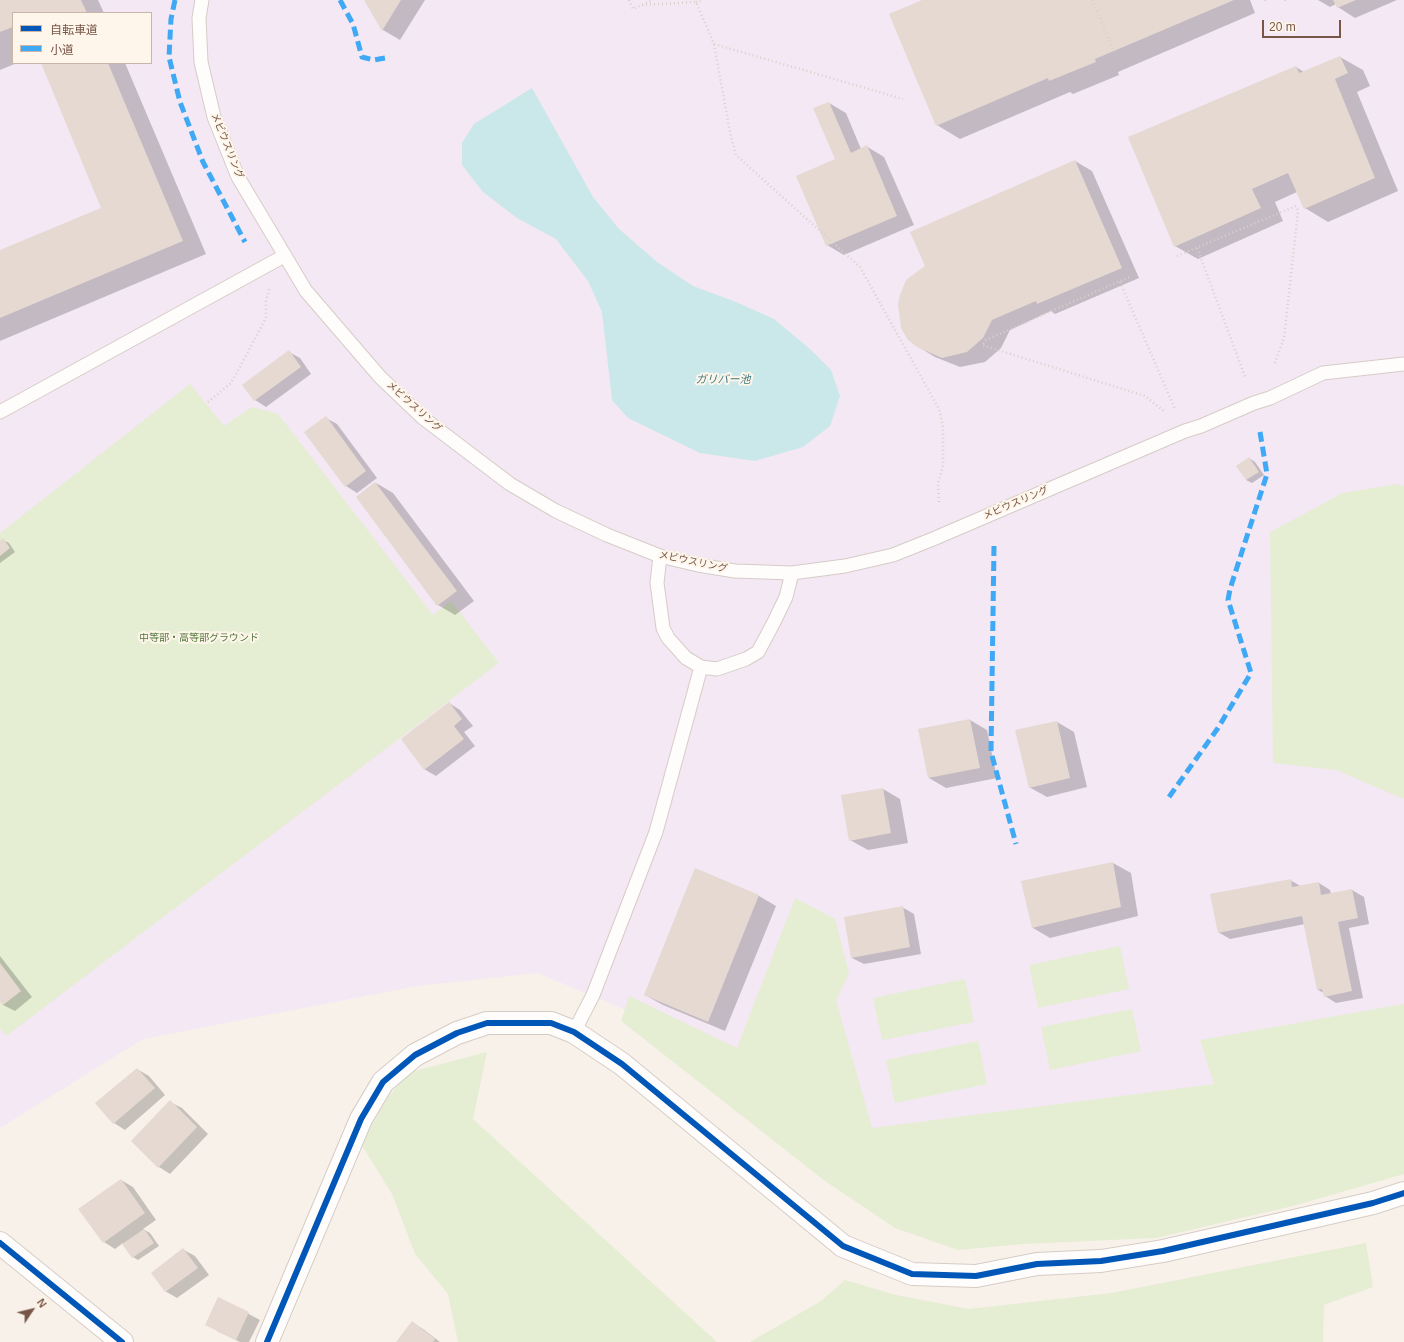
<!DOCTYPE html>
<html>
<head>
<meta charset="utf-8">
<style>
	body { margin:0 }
	#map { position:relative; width:1404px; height:1342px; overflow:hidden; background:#f8f1ea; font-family:Arial,"Noto Sans JP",sans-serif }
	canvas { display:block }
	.legend { position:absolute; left:12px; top:12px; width:140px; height:52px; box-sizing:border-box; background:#fff6eb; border:1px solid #c9b6a9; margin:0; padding:5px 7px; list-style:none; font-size:12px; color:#785647 }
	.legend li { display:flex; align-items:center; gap:8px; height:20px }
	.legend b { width:20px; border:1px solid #c9b6a9 }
	.north { position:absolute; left:12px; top:1290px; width:40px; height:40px; -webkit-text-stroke:3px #fff6eb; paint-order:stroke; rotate:55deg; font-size:11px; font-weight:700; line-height:16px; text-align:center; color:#785647 }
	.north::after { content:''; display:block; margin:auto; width:14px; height:18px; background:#785647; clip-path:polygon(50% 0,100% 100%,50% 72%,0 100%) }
	.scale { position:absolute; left:1262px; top:20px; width:79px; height:18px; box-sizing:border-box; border:2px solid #785647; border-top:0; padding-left:5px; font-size:12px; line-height:14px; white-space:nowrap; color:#785647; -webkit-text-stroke:3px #fff6eb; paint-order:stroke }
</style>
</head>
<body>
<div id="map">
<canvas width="1404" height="1342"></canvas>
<ul class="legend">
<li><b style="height:5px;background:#0057b8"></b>自転車道</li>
<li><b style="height:5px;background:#3fa9f5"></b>小道</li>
</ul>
<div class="north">N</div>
<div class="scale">20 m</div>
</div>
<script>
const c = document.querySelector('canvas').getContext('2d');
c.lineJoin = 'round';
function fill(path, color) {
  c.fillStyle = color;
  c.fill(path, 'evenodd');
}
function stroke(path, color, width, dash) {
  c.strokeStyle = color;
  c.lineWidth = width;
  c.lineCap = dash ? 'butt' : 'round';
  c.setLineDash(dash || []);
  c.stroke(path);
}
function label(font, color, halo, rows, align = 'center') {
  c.font = font + ' Arial,"Noto Sans JP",sans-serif';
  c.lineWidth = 4;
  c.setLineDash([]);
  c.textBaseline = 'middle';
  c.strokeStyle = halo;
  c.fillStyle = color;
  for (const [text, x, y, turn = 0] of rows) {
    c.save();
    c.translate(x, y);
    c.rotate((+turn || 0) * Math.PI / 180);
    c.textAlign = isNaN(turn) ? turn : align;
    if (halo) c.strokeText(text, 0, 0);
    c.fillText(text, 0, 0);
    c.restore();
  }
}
const education = new Path2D(`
	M0,0H1404V1167L969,1225L635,1014L538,973L417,986L143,1039L0,1128ZM13,13H151V63H13Z`);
const green = new Path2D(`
	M190,384L224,426L252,407L278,414L433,615L451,601L499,663L6,1036L0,1029V533Z
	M1397,484L1404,486V799L1336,770L1273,763L1270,532L1343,493Z
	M795,898L835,919L849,973L836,1000L872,1128L1214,1084L1200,1040L1404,1004V1174L1293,1206L1156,1238L1023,1244L958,1250L895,1228L825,1181L621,1021L629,996L737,1048Z
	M1120,946L1129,989L1038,1008L1029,965Z
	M965,979L974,1022L882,1040L873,998Z
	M1132,1009L1141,1051L1050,1070L1041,1027Z
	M978,1041L987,1084L895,1103L886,1060Z
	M487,1052L473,1119L717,1342H458L448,1294L415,1254L392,1194L361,1144L387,1099L407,1073Z
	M1366,1243L1373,1287L1324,1305L1323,1342H750L821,1301L845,1280L896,1295L969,1309L1111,1293Z`);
const water = new Path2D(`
	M532,88L593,197L619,229L657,262L693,286L736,302L774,319L811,350L831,370L840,396L830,426L803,447L755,461L700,453L628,418L612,400L602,312L588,281L556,239L517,218L483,192L462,165V143L474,124Z`);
const shadow = new Path2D(`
	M0,0H98L104,13H13V63H17L0,70Z
	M365,0H425L400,40L383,30Z
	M924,0H1250L1255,13L1118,72L1119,75L1073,94L1070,92L960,139L937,125Z
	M1318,0H1397L1355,18L1338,7L1336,4L1330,7Z
	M1340,57L1363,70L1370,86L1357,92L1398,191L1328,222L1305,208L1297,192L1275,202L1283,221L1198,259L1175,246L1296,67L1304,72Z
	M42,63H125L206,254L0,341V251L102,208Z
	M829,103L846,113L861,149L866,146L884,157L914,225L844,255L827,245L836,160Z
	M1075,161L1092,171L1139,278L1055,314L1051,311L1010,330L1001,348L985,362L960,367L935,357L917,346Z
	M289,352L300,358L311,374L266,407L255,400Z
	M326,418L337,424L377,478L357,493L346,486Z
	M1249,458L1255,462L1264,475L1252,483L1246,480Z
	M376,483L393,493L474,601L455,615L438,605Z
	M3,540L9,543L15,552L0,563V542Z
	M449,703L460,710L473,726L464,732L475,746L436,776L424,769Z
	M970,720L987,730L997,778L946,788L929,778Z
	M1057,722L1074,732L1087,787L1047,797L1029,787Z
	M883,789L900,799L908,843L868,850L850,840Z
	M1113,863L1131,873L1138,916L1050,938L1033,928L1022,882Z
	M696,870L759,896L776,906L725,1031L663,1005L645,995Z
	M1290,880L1302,887L1319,883L1330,890L1331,894L1352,890L1364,897L1369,924L1349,928L1363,998L1336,1003L1325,996L1324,993L1318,990L1305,924L1230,939L1218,932Z
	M902,907L914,914L921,954L864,964L852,958Z
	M0,956L32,997L15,1011L3,1005L0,1000Z
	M137,1069L149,1076L165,1095L125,1130L114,1123Z
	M170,1102L182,1108L208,1134L170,1174L159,1167L132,1141Z
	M121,1180L133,1187L156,1220L143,1229L150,1233L159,1246L138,1260L133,1257L123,1243L115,1249L104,1242Z
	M184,1250L195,1256L209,1275L177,1298L165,1291Z
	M219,1298L260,1320L249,1342H240L217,1331Z
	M412,1322L423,1329L440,1342H397Z`);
const building = new Path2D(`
	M0,0H81L87,13H13V27L0,32Z
	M364,0H401L382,31Z
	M922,0H1234L1095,59L1096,62L1049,81L1048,78L936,126L889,14Z
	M1333,0H1356L1337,8Z
	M1340,56L1348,73L1335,79L1375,178L1304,209L1288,173L1252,189L1261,208L1174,247L1128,137L1296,66L1299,73Z
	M41,63H108L183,241L0,318V250L101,208Z
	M829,102L851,153L867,145L897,216L826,246L796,176L835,159L813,108Z
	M1075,160L1122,268L1037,304L1036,301L992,320L983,338L967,352L942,358L917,347L908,340L901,328L898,304L900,295L906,280L925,266L910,232Z
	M289,350L301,367L254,401L242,385Z
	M326,416L366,471L345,487L304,432Z
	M1249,457L1259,472L1246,480L1236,466Z
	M375,482L457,591L437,606L356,497Z
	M3,538L10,548L0,556V541Z
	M449,702L462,719L454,726L464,739L424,770L401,739Z
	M970,719L980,768L928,778L918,729Z
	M1057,721L1070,778L1029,788L1015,730Z
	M883,788L891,833L849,841L841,795Z
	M1113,862L1121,907L1032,928L1021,881Z
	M695,868L759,895L708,1022L644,995Z
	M1291,879L1292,887L1319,882L1321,895L1352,889L1358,918L1338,922L1352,991L1324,997L1322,989L1317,990L1302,916L1218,933L1210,894Z
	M903,906L910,947L851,958L844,917Z
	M0,963L21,991L3,1005L0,1002Z
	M137,1068L155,1088L113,1124L95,1103Z
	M170,1100L197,1127L158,1168L131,1141Z
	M121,1179L145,1213L103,1243L78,1209Z
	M144,1229L154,1243L132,1258L122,1244Z
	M183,1248L198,1268L165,1292L151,1273Z
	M218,1297L249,1312L236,1340L205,1325Z
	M412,1321L435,1339L433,1342H396Z`);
const path = new Path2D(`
	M629,0L633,9L653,0
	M1092,0L1114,51
	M1265,0L1266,2
	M1285,0L1286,3
	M696,2L702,0
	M642,5L696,2L714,44L903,99
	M714,44L730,132L736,155L860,267L939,409L943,427V467L938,483L939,502
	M1197,248L1246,379
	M1177,256L1296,206L1298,211L1284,338L1274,366
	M1129,277L986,340L982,345L1145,396L1165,412
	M1120,282L1175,409
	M208,402L231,383L240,367L266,318V301L270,287`);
const service = new Path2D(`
	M202,0L199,18L201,62L214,117L238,177L306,291L380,377L423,418L510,484L556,511L607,535L660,556L698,565L735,571L792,573L845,566L893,555L933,539L1185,431L1201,426L1254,403L1270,398L1323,373L1404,364
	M0,412L284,256
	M660,556L657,583L663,628L668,638L686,658L701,667L717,669L746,659L758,652L774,622L786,597L792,573
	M574,1032L593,995L656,832L701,667`);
const minor = new Path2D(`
	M267,1342L361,1119L383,1082L415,1055L457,1033L487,1023H551L574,1032L622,1064L843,1246L912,1274L976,1276L1037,1264L1101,1261L1163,1251L1373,1203L1404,1193`);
const tertiary = new Path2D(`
	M0,1243L122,1342`);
const quiet = new Path2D(`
	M175,0L171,19L169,57L180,102L203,162L245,242
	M340,0L353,24L362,57L374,60L385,58
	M994,546L991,752L1016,844
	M1169,797L1218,728L1251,673L1228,600L1230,589L1267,474L1260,432`);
const cycleway = new Path2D(`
	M0,1243L122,1342
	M267,1342L361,1119L383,1082L415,1055L457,1033L487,1023H551L574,1032L622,1064L843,1246L912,1274L976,1276L1037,1264L1101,1261L1163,1251L1373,1203L1404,1193`);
const streetNames = [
	["メビウスリング",227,146,68],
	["メビウスリング",414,407,42],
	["メビウスリング",1016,503,-23],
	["メビウスリング",693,562,12]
];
const parkNames = [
	["中等部・高等部グラウンド",199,638]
];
const waterNames = [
	["ガリバー池",723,380]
];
fill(education, '#f3e8f3');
fill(green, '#e5eed3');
fill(water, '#cae8e9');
fill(shadow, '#0003');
fill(building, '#e5d9d1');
stroke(service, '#d6ccc6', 15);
stroke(minor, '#d6ccc6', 24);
stroke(tertiary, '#d6ccc6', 24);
stroke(path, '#dad0cc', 2.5, [1, 3]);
stroke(service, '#fefdfc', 13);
stroke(minor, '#fefdfc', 22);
stroke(tertiary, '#fefdfc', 22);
stroke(quiet, '#3fa9f5', 5, [10, 5]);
stroke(cycleway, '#0057b8', 6);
label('10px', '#785647', '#fff6eb', streetNames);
label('10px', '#52793c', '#fff6eb', parkNames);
label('italic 11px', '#3a777e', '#fff6eb', waterNames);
</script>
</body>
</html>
